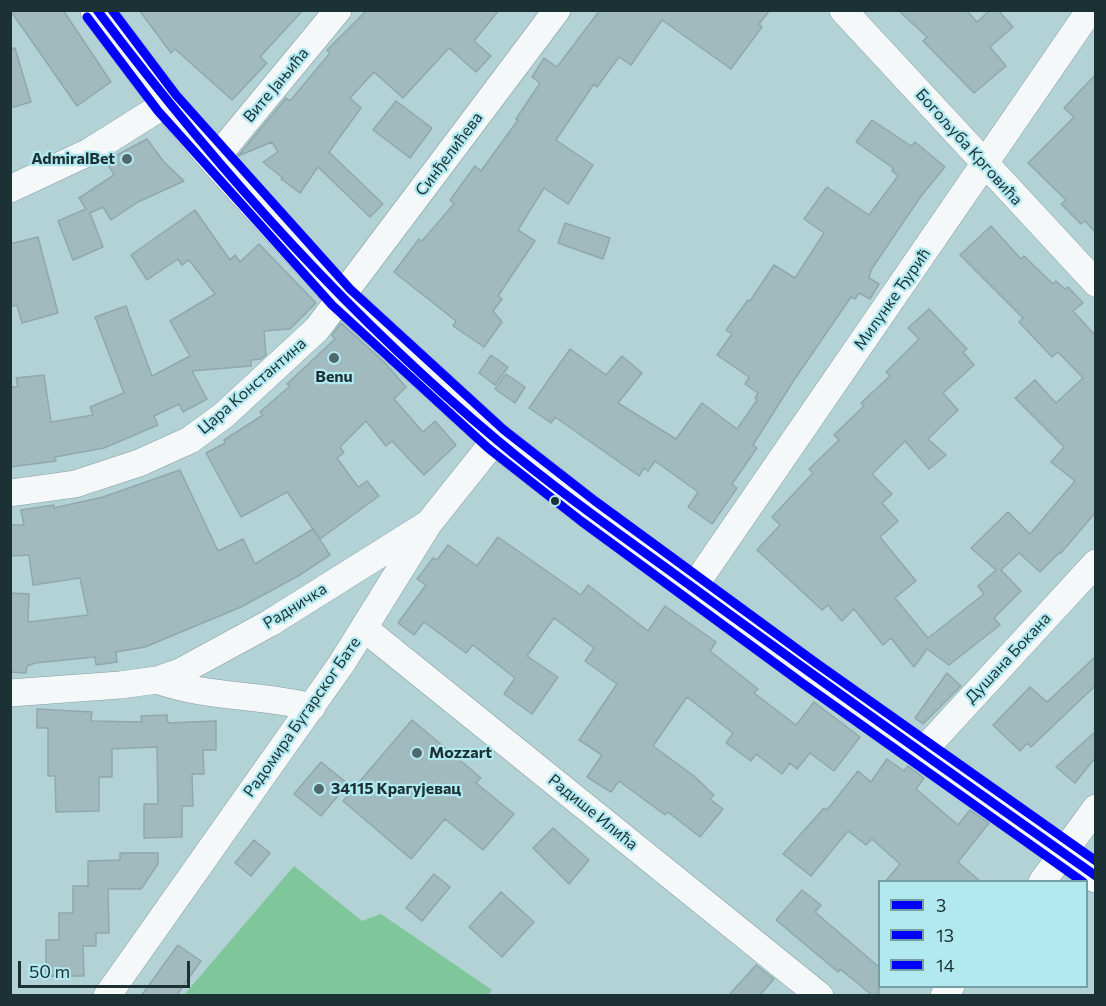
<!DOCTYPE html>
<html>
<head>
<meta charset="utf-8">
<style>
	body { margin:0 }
	#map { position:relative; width:1106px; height:1006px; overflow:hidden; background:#b3d2d6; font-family:Commissioner,sans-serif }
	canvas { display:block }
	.frame { position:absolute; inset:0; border:12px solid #1b3134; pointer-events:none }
	.legend { position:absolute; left:878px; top:880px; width:210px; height:108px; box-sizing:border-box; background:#b2e9f1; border:2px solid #769fa5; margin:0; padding:8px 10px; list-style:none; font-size:18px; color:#1b3134 }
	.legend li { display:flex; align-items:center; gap:12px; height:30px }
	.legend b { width:30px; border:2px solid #769fa5 }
	.scale { position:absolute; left:18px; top:961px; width:172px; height:27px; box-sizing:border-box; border:3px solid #1b3134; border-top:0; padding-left:8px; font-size:18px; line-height:21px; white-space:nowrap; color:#1b3134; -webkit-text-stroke:4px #b2e9f1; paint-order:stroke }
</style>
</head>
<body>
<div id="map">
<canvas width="1106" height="1006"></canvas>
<div class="frame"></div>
<ul class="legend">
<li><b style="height:8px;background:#00f"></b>3</li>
<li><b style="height:8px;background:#00f"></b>13</li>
<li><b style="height:8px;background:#00f"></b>14</li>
</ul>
<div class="scale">50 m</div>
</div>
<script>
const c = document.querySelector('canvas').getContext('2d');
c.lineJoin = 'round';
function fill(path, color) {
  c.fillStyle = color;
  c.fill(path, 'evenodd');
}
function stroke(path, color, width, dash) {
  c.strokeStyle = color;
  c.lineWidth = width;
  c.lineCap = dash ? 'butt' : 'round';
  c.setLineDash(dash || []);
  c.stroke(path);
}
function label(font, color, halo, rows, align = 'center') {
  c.font = font + ' Commissioner,sans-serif';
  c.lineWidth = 4.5;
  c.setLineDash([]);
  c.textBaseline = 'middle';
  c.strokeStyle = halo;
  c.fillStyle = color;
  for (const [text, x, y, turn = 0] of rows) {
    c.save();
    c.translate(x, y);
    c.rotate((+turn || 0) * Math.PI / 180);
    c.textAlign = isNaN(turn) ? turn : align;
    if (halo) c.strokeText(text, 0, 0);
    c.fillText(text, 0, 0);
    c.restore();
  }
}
const green = new Path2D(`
	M294,866L362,921L381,914L492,990L487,996L184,995Z`);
const building = new Path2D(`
	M10,10H63L111,82L77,106Z
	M139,10H303L260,57L267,63L232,100L175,49L171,53Z
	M367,10H499L474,41L491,56L476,72L449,48L403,98L374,72L350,98L361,108L329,152L383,204L370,217L318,167L300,193L281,179L283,178L263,162L278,152L272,142L238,156L286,98L290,101L330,53L327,50Z
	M600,10H770L759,24L762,27L731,69L662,20L631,65L619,57L597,87L594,84L556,140L593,165L568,204L544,188L518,230L535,241L498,296L502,299L493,311L502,322L484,347L453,326L456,321L394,272L419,239L422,241L454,204L450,200L475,166L481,171L518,120L516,119L540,83L532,77L544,58L557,67Z
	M898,10H966L977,22L990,10H998L1013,27L990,47L1006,66L974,93L923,41L927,37Z
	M15,48L31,102L10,108V49Z
	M1095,75V232L1085,221L1081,224L1061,204L1066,200L1028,163L1074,117L1064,108Z
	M396,101L432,128L410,158L373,130Z
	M872,120L911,146L915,142L945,167L921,196L871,270L869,278L879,284L870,299L859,293L855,299L851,297L794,380L753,445L757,448L732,484L737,488L712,524L688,507L698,492L655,461L648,471L644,468L639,476L555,417L551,423L529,408L570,349L606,375L622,356L642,373L618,403L676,439L702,403L737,429L757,400L755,398L758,393L745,384L749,377L717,355L732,334L726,330L748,300L750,301L774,265L795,278L824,233L804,219L827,187L869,215L898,176L892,171L893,168L856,142Z
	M147,139L164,162L184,181L138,202L111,220L103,207L90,213L103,247L73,260L58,221L86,209L79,198L114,175L106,161Z
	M195,210L230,260L235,255L240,262L259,244L316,303L290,329L264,331L266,355L261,359L251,360V366L192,371L207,399L183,412L179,404L154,416L158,425L104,448L55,457L56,461L10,467V387H18L16,378L44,375L51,422L93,415L90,407L124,393L95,317L126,306L152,376L190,356L170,321L215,294L189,260L182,265L178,259L147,280L131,255Z
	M565,223L610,238L603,259L558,243Z
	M991,226L1021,259L1024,256L1053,284L1056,281L1065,289L1068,287L1083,303L1073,311L1095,335V513L1061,553L1060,552L1040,572L1019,553L1001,570L1021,591L994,618L1000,625L949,665L927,649L914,667L891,638L883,645L854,609L842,621L828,605L822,610L757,550L780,525L772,517L813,473L809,469L839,440L834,435L864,406L861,403L890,376L886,372L919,339L908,328L929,309L967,349L963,352L974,365L943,393L958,410L928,439L946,455L929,469L905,441L872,474L892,494L882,503L898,521L880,537L916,581L895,598L928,638L984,594L978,586L996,570L971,548L1008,512L1030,534L1075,481L1051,462L1064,447L1015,398L1035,380L1056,403L1083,378L1058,352L1052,357L1019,322L1023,318L960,255Z
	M38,237L58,313L22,323L17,305L10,307V244Z
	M341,323L385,363L406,387L394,399L423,432L435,421L456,445L424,475L392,441L386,446L366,421L340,447L344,453L337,458L358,487L367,481L379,496L320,539L287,492L241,517L206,453L225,443L224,440L263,415L260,412L290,386L287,384L335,339L332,335Z
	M491,355L508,367L495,385L479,373Z
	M506,374L525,387L515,403L495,389Z
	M180,470L218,551L243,539L255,564L313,529L330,555L298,576L241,607L145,647L116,652L117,662L96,665L95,657L35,663L27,666L26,673L10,672V593L29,594L28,622L88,615L80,578L33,585L29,555L10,556V525H24L21,510L54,505V508L103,497Z
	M498,537L581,595L588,585L648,631L665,606L716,642L710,651L758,689L754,693L796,725L814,702L860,737L834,771L810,753L797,769L790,763L782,774L756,754L751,761L726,743L733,733L687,697L653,746L694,776L714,795L710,799L723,809L700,837L668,812L665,815L619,781L611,792L587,777L602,755L579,740L617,684L585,661L594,648L554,618L527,656L558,677L532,714L504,694L515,678L473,645L466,653L424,622L414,635L398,623L426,585L417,579L433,558L437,560L448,545L477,566Z
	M1095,657V686L1031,747L1027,743L1020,751L993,725L1030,687L1047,702Z
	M947,673L961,686L923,724L915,718Z
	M37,709L92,712L91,721L142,722L141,716L167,715L168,723L216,721V750H203L204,774H192L193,806H182V837L144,838V804H158L157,747L112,749V777H99V811L56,812L55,776H48V728H37Z
	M412,720L481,778L476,783L514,814L483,850L445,819L411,859L343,801Z
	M1095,732V758L1075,783L1056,767Z
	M887,759L904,771L908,766L924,778L916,789L958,825L970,810L989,823L958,862L981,882H885L900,864L872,839L866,845L848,831L811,876L783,854L824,808L827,810L858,771L871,782Z
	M321,762L348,784L321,816L294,794Z
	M553,828L589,860L569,884L533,848Z
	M254,840L270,853L251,876L235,863Z
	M120,853H158V864L141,889H108L109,933H96V946H83L84,976H46V940H59V913H73V886H88V861L120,860Z
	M434,874L450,887L422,921L406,908Z
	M802,890L821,905L815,912L879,967V996H873L840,969L838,972L776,920Z
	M501,892L534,922L502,957L469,927Z
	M178,945L201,961L176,996H141Z
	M756,965L774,979L759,996H728Z`);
const minor = new Path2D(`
	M843,10L1096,283
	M215,159L338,10
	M10,189L89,152L167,103
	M10,493L75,484L139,463L190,440L224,415L317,329L557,10
	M693,588L1090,10
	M365,629L820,996
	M157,680C207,698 260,694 312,707
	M10,693L120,685L157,680L180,672L270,623L426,525
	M921,753L1096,563
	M1042,882L1096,808
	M107,996L342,663L429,523L496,439
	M944,996L951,986`);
const tertiary = new Path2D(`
	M97,10L167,103L215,159L341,297L496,439L588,511L809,673L1096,876`);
const bus1 = new Path2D(`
	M97,10C215,167 346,314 497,440C561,494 631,542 699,592C830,688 963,782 1096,876`);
const bus2 = new Path2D(`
	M87,17L158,111L332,305L488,448L581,521L802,683L1083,882`);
const bus3 = new Path2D(`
	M112,10L176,95L350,289L504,430L595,501L816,663L1096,861`);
const markers = [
	[127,159,6,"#50696d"],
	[334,358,6,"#50696d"],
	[555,501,5,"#1b3134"],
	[417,753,6,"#50696d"],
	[319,789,6,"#50696d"]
];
const streetNames = [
	["Вите Јањића",276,85,-50],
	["Богољуба Крговића",969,147,48],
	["Синђелићева",449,154,-53],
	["Милунке Ђурић",892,299,-55],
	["Цара Константина",252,386,-41],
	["Радничка",295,606,-32],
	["Душана Бокана",1008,658,-47],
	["Радомира Бугарског Бате",302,717,-55],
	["Радише Илића",593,812,39]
];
const poiNames = [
	["AdmiralBet",115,159,"right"],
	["Benu",334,377,"center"],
	["Mozzart",429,753],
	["34115 Крагујевац",331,789]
];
fill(green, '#7fc69a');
fill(building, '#a1babd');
stroke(building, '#90a8ab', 1.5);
stroke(minor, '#849c9f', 28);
stroke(tertiary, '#849c9f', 34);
stroke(minor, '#f4f8f9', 27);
stroke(tertiary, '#f4f8f9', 33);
stroke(bus1, '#00f', 9);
stroke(bus2, '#00f', 9);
stroke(bus3, '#00f', 9);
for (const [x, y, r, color] of markers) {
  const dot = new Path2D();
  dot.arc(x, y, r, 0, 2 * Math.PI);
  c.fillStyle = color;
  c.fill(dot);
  stroke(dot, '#b2e9f1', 2);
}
label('16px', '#1b3134', '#b2e9f1', streetNames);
label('bold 16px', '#1b3134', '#b2e9f1', poiNames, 'left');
</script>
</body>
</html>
